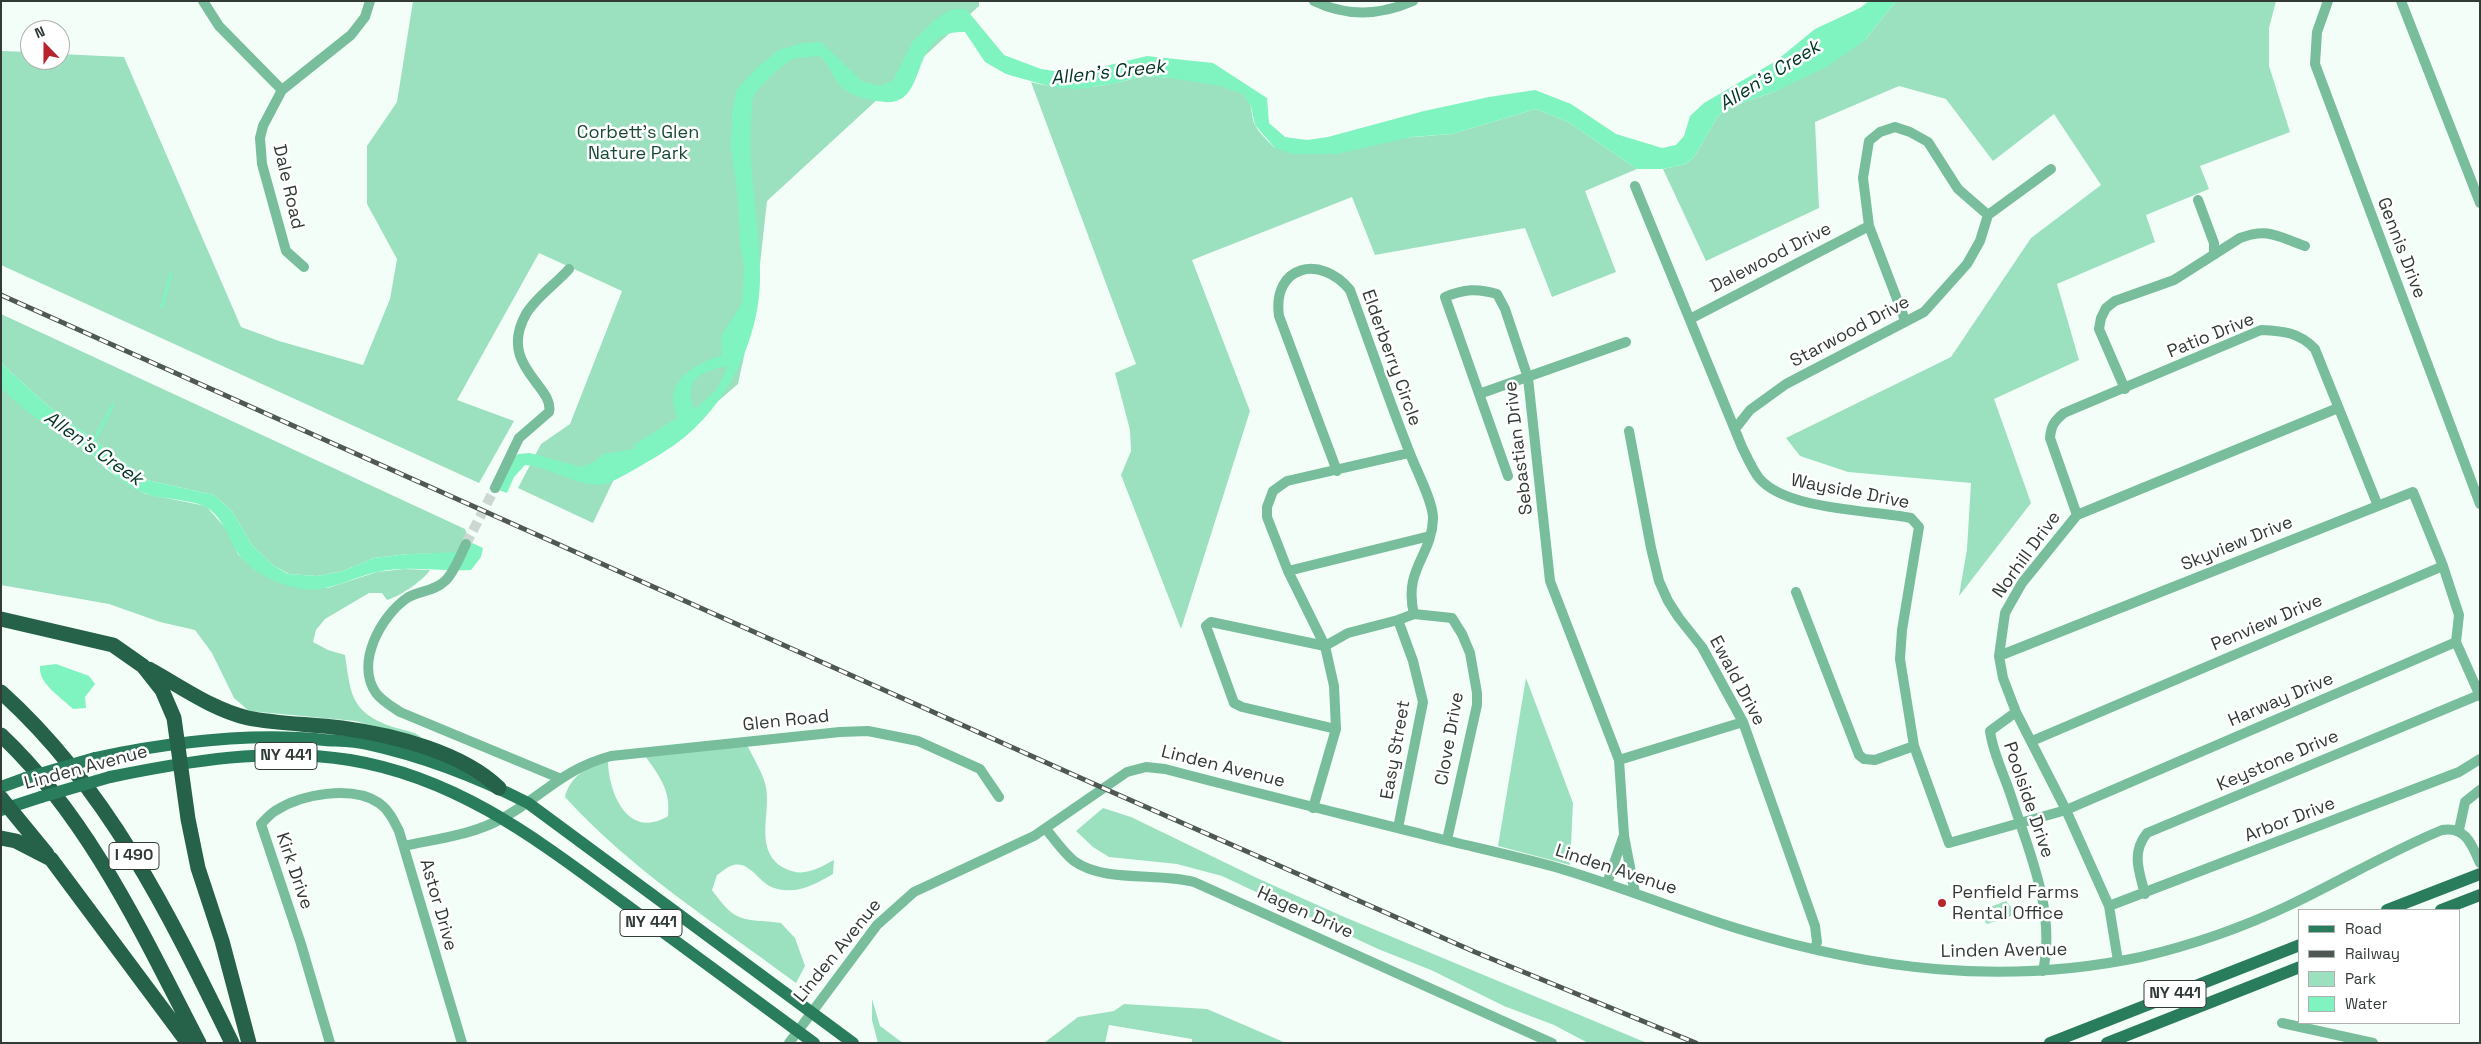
<!DOCTYPE html>
<html>
<head>
<meta charset="utf-8">
<style>
	body { margin:0 }
	#map { position:relative; width:2481px; height:1044px; overflow:hidden; background:#f4fef9; font-family:"Space Grotesk",sans-serif }
	canvas { display:block }
	.frame { position:absolute; inset:0; border:2px solid #323b36; pointer-events:none }
	.legend { position:absolute; left:2298px; top:909px; width:162px; height:115px; box-sizing:border-box; background:#fff; border:1px solid #adb1af; margin:0; padding:6px 9px; list-style:none; font-size:15px; color:#323b36 }
	.legend li { display:flex; align-items:center; gap:10px; height:25px }
	.legend b { width:25px; border:1px solid #adb1af }
	.north { position:absolute; left:20px; top:20px; width:50px; height:50px; box-sizing:border-box; background:#fff; border:1px solid #adb1af; border-radius:50%; rotate:338deg; font-size:14px; font-weight:700; line-height:20px; text-align:center; color:#323b36 }
	.north::after { content:''; display:block; margin:auto; width:18px; height:22px; background:#b6252d; clip-path:polygon(50% 0,100% 100%,50% 72%,0 100%) }
</style>
</head>
<body>
<div id="map">
<canvas width="2481" height="1044"></canvas>
<div class="frame"></div>
<ul class="legend">
<li><b style="height:6px;background:#297d5c"></b>Road</li>
<li><b style="height:6px;background:#4f5853"></b>Railway</li>
<li><b style="height:14px;background:#9be1c0"></b>Park</li>
<li><b style="height:14px;background:#7ff3c0"></b>Water</li>
</ul>
<div class="north">N</div>
</div>
<script>
const c = document.querySelector('canvas').getContext('2d');
c.lineJoin = 'round';
function fill(path, color) {
  c.fillStyle = color;
  c.fill(path, 'evenodd');
}
function stroke(path, color, width, dash) {
  c.strokeStyle = color;
  c.lineWidth = width;
  c.lineCap = dash ? 'butt' : 'round';
  c.setLineDash(dash || []);
  c.stroke(path);
}
function label(font, color, halo, rows, align = 'center') {
  c.font = font + ' "Space Grotesk",sans-serif';
  c.lineWidth = 5;
  c.setLineDash([]);
  c.textBaseline = 'middle';
  c.strokeStyle = halo;
  c.fillStyle = color;
  for (const [text, x, y, turn = 0] of rows) {
    c.save();
    c.translate(x, y);
    c.rotate((+turn || 0) * Math.PI / 180);
    c.textAlign = isNaN(turn) ? turn : align;
    if (halo) c.strokeText(text, 0, 0);
    c.fillText(text, 0, 0);
    c.restore();
  }
}
const green = new Path2D(`
	M413,1H979V6L767,201L756,300L738,384L680,434L615,477L593,523L518,488L541,444L570,424L622,291L539,253L457,400L514,421L479,483L1,265V51L30,52V60H60V54L124,57L241,327L279,341L363,365L390,299L397,259L367,204V146L397,102Z
	M1896,1H2276L2269,28V66L2290,132L2200,166L2209,189L2146,215L2155,242L2057,284L2079,360L1994,399L2031,503L1959,596L1967,549L1971,483L1848,472L1800,456L1786,438L1951,357L2031,238L2101,185L2054,114L1993,161L1946,99L1899,86L1815,122L1819,208L1706,261L1663,169L1686,164L1694,157L1718,116L1728,108L1776,91L1865,40Z
	M1144,76C1167,77 1225,81 1243,94C1254,101 1250,115 1255,125C1259,133 1269,142 1275,148L1452,134L1536,109L1568,122L1637,169L1585,191L1616,272L1552,297L1525,228L1375,255L1352,197L1192,260L1250,411L1181,629L1121,475L1131,451L1130,430L1115,373L1136,364L1031,82C1073,93 1103,87 1144,76Z
	M1,314L465,529L470,542L465,553L408,554L374,558L343,571L317,576L289,574L273,565L252,545L232,511L214,495L147,480L47,405L1,363Z
	M1,387L42,422L57,430L92,454L106,469L134,488L146,494L206,506L228,531L238,554L255,570L328,588L377,572L404,569L430,570C424,580 399,597 387,600L382,593H369L325,619L316,630L313,642L328,650L345,655C351,694 350,712 393,727C402,730 415,731 422,738L355,721L249,711L234,698L212,653L195,630L160,622L109,604L1,585Z
	M1526,678L1573,803L1570,865L1498,846Z
	M747,745C753,757 761,770 765,783C773,811 752,850 784,868C803,878 817,869 834,860L833,874C814,885 796,895 774,888C760,884 750,861 734,865C728,866 722,872 717,875L712,890C737,925 742,918 781,923L795,938L805,966L796,983C718,925 631,870 565,797C570,776 588,766 608,762C609,795 629,840 668,816C671,791 659,775 645,756Z
	M1103,808L1131,817L1259,879L1342,916L1647,1043H1588L1554,1025L1504,1006L1431,970L1378,949L1222,876L1177,864L1109,857L1093,847L1076,831Z
	M2006,901L2011,907V916L1987,924L1985,922L1982,910Z
	M872,999L880,1026L903,1043H878L872,1020Z
	M1124,1004L1207,1009L1286,1043H1192V1039L1109,1025L1105,1043H1044L1078,1017L1114,1011Z`);
const water = new Path2D(`
	M1869,1H1896L1865,40L1828,66L1776,91L1728,108L1718,116L1694,157L1686,164L1663,169H1637L1568,122L1536,109L1452,134L1412,137L1336,154H1293L1275,148L1255,125L1251,106L1243,94L1220,86L1171,78L1144,76L1112,84L1078,89L1052,87L1006,74L985,62L965,32C903,29 934,113 877,101C866,99 854,96 845,90C834,82 830,65 820,56C811,57 801,57 794,59C783,63 757,88 753,98C751,106 752,116 751,125C748,177 761,228 760,280C759,341 726,407 677,443C667,451 615,482 605,484C577,488 552,467 525,465L514,477L507,493L496,489L512,459L518,454L530,453L581,467L594,462L603,454L634,449L635,444L677,418C675,411 671,399 674,391C680,371 705,361 722,355L721,336L742,303L744,266L740,244L738,199L731,148L732,113L737,89L758,67L779,50L803,43L821,42L862,81L880,86L893,80L913,41L937,18L952,9H966L1004,55L1041,69L1073,74L1147,56L1213,63L1267,98L1269,123L1285,137L1307,140L1328,137L1424,111L1489,97L1535,90L1571,104L1616,134L1662,148L1676,145L1684,136L1690,116L1704,103L1776,61L1815,29L1860,8ZM728,366L717,389L694,410C683,379 701,371 728,366Z
	M1,363L47,405L147,480L214,495L232,511L252,545L273,565L288,574L317,576L343,571L374,558L408,554L465,552L470,542L483,548L481,557L471,570C440,572 407,565 377,572C353,577 328,593 303,589C281,586 250,572 238,553C228,538 223,517 206,507C195,500 161,499 147,494C125,487 109,469 92,454C77,441 57,433 41,422C27,412 12,399 1,387Z
	M56,664L89,676L95,684L85,697L86,708L73,709C61,697 38,684 40,666Z`);
const stream = new Path2D(`
	M162,306L171,274
	M93,442L113,405`);
const minorTunnel = new Path2D(`
	M466,544L495,488`);
const minor = new Path2D(`
	M203,1L219,26L282,90
	M1314,1C1347,17 1379,16 1413,1
	M2328,1L2317,32L2315,64L2480,504
	M2401,1L2480,203
	M1635,186L1742,447C1747,457 1752,469 1759,478C1785,510 1871,510 1911,518L1919,527L1902,630L1900,659L1914,746L1949,843L2066,810L2456,642
	M2198,200L2214,243V255
	M304,267L286,251L262,164L260,138L263,126L282,90L351,35L365,17L370,1
	M1690,319L1869,226
	M1905,320L1869,226L1863,178L1869,141L1880,132L1895,127L1910,132L1928,142L1958,189L1988,215
	M2125,389L2099,329L2101,318L2106,308L2115,301L2174,280L2240,238C2269,227 2278,237 2305,246
	M1479,394L1626,342
	M1735,429L1750,410L1786,384L1924,312L1967,264L1980,241L1988,215L2051,169
	M1629,431L1651,548L1659,581L1668,601L1679,618L1702,647L1743,722L1815,926L1817,942L1815,949
	M1337,471L1279,316C1272,265 1321,254 1350,290C1370,344 1388,398 1409,451C1415,468 1434,503 1433,519C1432,556 1403,569 1414,614
	M1508,476L1445,297C1464,289 1477,288 1497,294L1505,309L1528,378L1550,581L1619,760L1624,835L1607,883
	M495,488L519,438L549,412C555,386 497,366 526,314C536,297 556,284 569,269
	M2077,515L2050,438C2051,426 2054,421 2064,413L2261,330C2283,331 2299,332 2315,349L2378,506
	M466,544C460,556 454,573 445,581C435,591 418,591 407,598C381,616 355,663 376,693C382,701 391,706 400,712L559,778
	M1288,571L1430,536
	M1796,592L1859,755L1864,759L1875,760L1914,746
	M1398,620L1413,661L1423,702L1398,828
	M1325,646L1348,633L1398,620L1414,614L1452,618L1462,634L1470,653L1477,693V705L1447,840
	M1325,646L1211,622L1206,626L1234,703L1242,707L1336,729
	M1999,656L2413,492L2443,566L2459,615L2456,642L2480,696
	M2016,712L1990,731C1993,754 2004,774 2011,796C2029,852 2056,911 2043,971
	M2032,741L2443,566
	M1619,760L1743,722
	M1313,808L1336,729L1334,686L1325,646L1288,571L1267,517V507L1273,491L1287,481L1409,453
	M1046,829C1055,840 1063,852 1074,861C1104,883 1159,872 1194,882L1552,1043
	M2459,830L2465,802L2480,790
	M1624,836L1635,893
	M404,846C436,839 472,835 501,819C542,797 562,769 611,756L840,732L868,731L918,741L980,769L999,797
	M2145,894C2139,871 2131,853 2147,833L2479,695
	M2109,906L2459,772L2480,759
	M2118,961L2109,906L2066,810L2016,712L2003,678L1999,656L2005,613L2022,583L2077,515L2338,408
	M2282,1023L2373,1043
	M330,1043L301,944L261,824C265,820 270,814 275,811C301,794 352,785 379,803C389,810 394,821 399,831L462,1043
	M789,1043L877,925L914,892L1034,836L1127,772L1146,767L1165,769C1252,792 1338,813 1425,835C1468,846 1512,855 1555,867C1617,885 1677,910 1739,929C1872,970 2003,986 2141,957C2193,945 2244,927 2292,904C2342,880 2391,851 2442,830C2466,826 2472,845 2480,863`);
const major = new Path2D(`
	M95,758C170,742 248,732 325,740C339,741 354,741 367,744C422,756 477,777 528,803L853,1043
	M110,777C188,761 271,747 350,760C459,778 539,841 625,904C688,950 751,997 814,1043
	M1,787L26,778
	M1,810L41,797
	M2387,910L2480,874
	M2441,910L2480,895
	M2050,1043L2300,945
	M2107,1043L2300,967`);
const highway = new Path2D(`
	M1,619L113,645L143,666L162,690L174,718L188,819L198,868L222,941L249,1043
	M149,669C180,686 213,710 248,718C278,724 311,724 342,728C393,735 462,752 499,788
	M1,692C108,788 170,916 232,1043
	M1,735C90,819 143,935 199,1043
	M1,798L47,854
	M1,838L16,841L51,859L188,1043`);
const rail = new Path2D(`
	M1,295L1112,792L1475,952L1696,1043`);
const majorBridge = new Path2D(`
	M26,778L95,758
	M41,797L110,777`);
const markers = [
	[1942,903,5,"#b6252d"]
];
const shields = [
	[286,756,62],
	[134,856,50],
	[651,923,62],
	[2175,994,62]
];
const shieldNames = [
	["NY 441",286,756],
	["I 490",134,856],
	["NY 441",651,923],
	["NY 441",2175,994]
];
const parkNames = [
	["Corbett's Glen",638,133],
	["Nature Park",638,154]
];
const streetNames = [
	["Dale Road",288,187,77],
	["Gennis Drive",2401,248,69],
	["Dalewood Drive",1771,258,-27],
	["Starwood Drive",1850,332,-28],
	["Patio Drive",2211,336,-22],
	["Elderberry Circle",1391,358,70],
	["Sebastian Drive",1519,448,-97],
	["Wayside Drive",1850,492,11],
	["Skyview Drive",2237,544,-22],
	["Norhill Drive",2027,555,-54],
	["Penview Drive",2267,623,-23],
	["Ewald Drive",1737,681,62],
	["Harway Drive",2281,700,-23],
	["Glen Road",786,721,-6],
	["Clove Drive",1450,739,-80],
	["Easy Street",1396,750,-80],
	["Keystone Drive",2278,761,-23],
	["Linden Avenue",1223,767,14],
	["Linden Avenue",86,768,-15],
	["Poolside Drive",2028,800,71],
	["Arbor Drive",2290,820,-21],
	["Linden Avenue",1616,870,18],
	["Kirk Drive",294,871,71],
	["Astor Drive",438,905,74],
	["Hagen Drive",1305,913,24],
	["Linden Avenue",838,951,-51],
	["Linden Avenue",2004,951,-1]
];
const poiNames = [
	["Penfield Farms",1952,893],
	["Rental Office",1952,914]
];
const waterNames = [
	["Allen's Creek",1108,73,-6],
	["Allen's Creek",1770,76,-32],
	["Allen's Creek",93,449,35]
];
fill(green, '#9be1c0');
fill(water, '#7ff3c0');
stroke(stream, '#7ff3c0', 3);
stroke(minorTunnel, '#cdd7d2', 10, [10, 5]);
stroke(minor, '#78be9d', 10);
stroke(major, '#297d5c', 12);
stroke(highway, '#256249', 15);
stroke(rail, '#4f5853', 5);
stroke(rail, '#fff', 3, [9]);
stroke(majorBridge, '#297d5c', 12);
for (const [x, y, r, color] of markers) {
  const dot = new Path2D();
  dot.arc(x, y, r, 0, 2 * Math.PI);
  c.fillStyle = color;
  c.fill(dot);
  stroke(dot, '#fff', 2);
}
for (const [x, y, w] of shields) {
  const box = new Path2D();
  box.roundRect(x - w / 2, y - 13.5, w, 27, 4);
  c.fillStyle = '#fff';
  c.fill(box);
  stroke(box, '#323b36', 1);
}
label('bold 16px', '#323b36', null, shieldNames);
label('18px', '#194a36', '#fff', parkNames);
label('18px', '#323b36', '#fff', streetNames);
label('18px', '#323b36', '#fff', poiNames, 'left');
label('italic 19px', '#003523', '#fff', waterNames);
</script>
</body>
</html>
